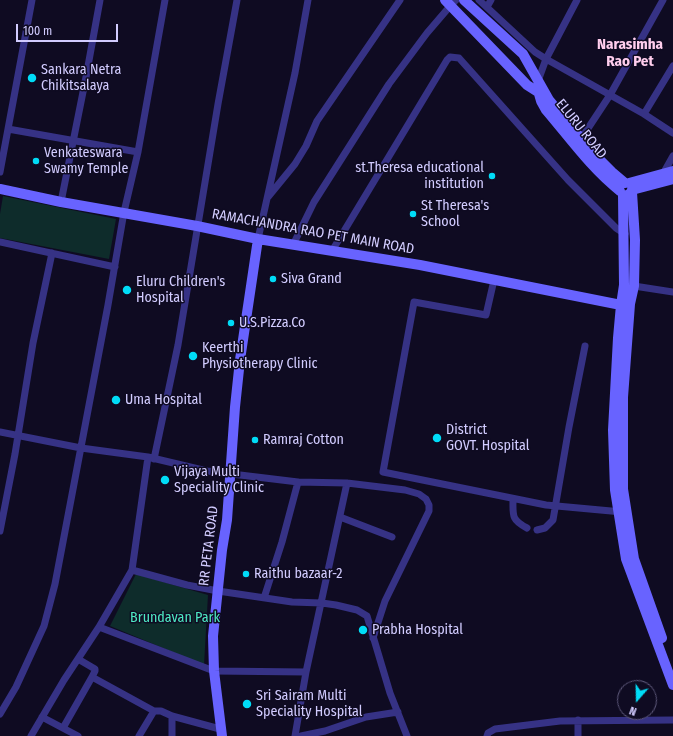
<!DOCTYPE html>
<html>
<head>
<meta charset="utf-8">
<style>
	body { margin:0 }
	#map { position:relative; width:673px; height:736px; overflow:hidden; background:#0f0b22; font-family:"Fira Sans Condensed",sans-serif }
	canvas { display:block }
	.north { position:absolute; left:617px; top:680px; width:40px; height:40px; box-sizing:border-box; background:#0f0b22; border:1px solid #5d587a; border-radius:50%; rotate:200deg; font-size:11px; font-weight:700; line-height:16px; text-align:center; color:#d2ccff }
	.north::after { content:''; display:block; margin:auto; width:14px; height:18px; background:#00dcf7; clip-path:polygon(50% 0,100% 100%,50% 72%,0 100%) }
	.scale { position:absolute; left:16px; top:24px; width:102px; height:18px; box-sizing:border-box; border:2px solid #d2ccff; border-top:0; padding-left:5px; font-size:12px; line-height:14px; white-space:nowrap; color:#d2ccff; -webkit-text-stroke:3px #0f0b22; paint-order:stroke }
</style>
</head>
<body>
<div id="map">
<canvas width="673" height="736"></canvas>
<div class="north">N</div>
<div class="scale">100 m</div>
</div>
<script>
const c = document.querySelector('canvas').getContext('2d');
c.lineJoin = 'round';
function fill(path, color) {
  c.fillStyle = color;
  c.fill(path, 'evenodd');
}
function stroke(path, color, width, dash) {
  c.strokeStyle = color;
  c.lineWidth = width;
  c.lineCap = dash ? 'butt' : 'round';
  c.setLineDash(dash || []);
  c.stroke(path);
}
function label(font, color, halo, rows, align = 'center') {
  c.font = font + ' "Fira Sans Condensed",sans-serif';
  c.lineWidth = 3;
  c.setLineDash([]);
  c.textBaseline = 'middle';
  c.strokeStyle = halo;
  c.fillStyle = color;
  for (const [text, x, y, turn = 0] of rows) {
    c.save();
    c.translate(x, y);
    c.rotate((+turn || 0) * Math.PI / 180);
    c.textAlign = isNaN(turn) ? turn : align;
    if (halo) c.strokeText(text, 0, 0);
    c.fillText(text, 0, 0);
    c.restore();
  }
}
const green = new Path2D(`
	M3,196L116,219L109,259L0,238V214Z
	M136,574L208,595L204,665L110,626Z`);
const street = new Path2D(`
	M32,0L8,129L138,152
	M479,0L535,52L546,59L644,114L673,133
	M487,7L491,0
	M538,81L546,59L577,0
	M644,114L673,66
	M581,139L610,95L663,0
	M0,172L8,129
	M664,172L673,156
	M268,197L295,164L306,146L317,121L400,0
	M61,202L86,77L100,0
	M258,239L295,73L308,0
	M0,242L115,267
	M293,245L314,202L389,84L427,33L451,5L456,0
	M332,251L447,60L450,57L459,58L568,180L616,228L625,234
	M494,280L486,315L414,302L383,472L546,505L622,512
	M634,286L673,292
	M0,432L81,448L148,457L207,471L298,482L347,483L405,490L419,494L426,499L429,505V511L385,601L373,638
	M154,459L178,345L218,104L237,0
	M513,499C513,515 511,520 527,528
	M340,517L392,537
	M537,530L545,528L553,520L569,427L585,346
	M0,531L15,454L33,343L52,253
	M132,570L187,585L218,591L292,602L322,603L336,605L357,610L367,616L390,693L407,736
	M264,598L282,542L298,482
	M99,627L214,671L306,672
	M78,659L95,669V671L92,677L154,711
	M0,714L16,687L44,626L55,584L108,305L124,212L138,152L165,0
	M172,716V736
	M42,717L78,736
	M63,728L92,677
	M31,736L64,680L99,627L132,570L148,457
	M139,736L154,711H161L172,716L220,729
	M295,736L306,672L347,483
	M301,736L325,731L366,717L398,712
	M487,736L488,733L495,729L560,721L673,720
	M578,736V720`);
const secondary = new Path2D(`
	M445,0L527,85L538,92
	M464,0L523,54L549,100L593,153L612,172L625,183
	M537,87L541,101L546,110C570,138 591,168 620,191
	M629,183L673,171
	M0,189L61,202L197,226L258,239L420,265L621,305
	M632,192L635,240L634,286L630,304L623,397V489L634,559L662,638
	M623,195L624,285L621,305L618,338L613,430L615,490L626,559L673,685
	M627,195L630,194L632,190L673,179
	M222,736L214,671L213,636L222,550L227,520L235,407L240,360L258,239`);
const markers = [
	[32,78,5,"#00dcf7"],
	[36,161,4,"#00dcf7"],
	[492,176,4,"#00dcf7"],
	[413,214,4,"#00dcf7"],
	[273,279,4,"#00dcf7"],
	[127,290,5,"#00dcf7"],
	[231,323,4,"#00dcf7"],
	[193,356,5,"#00dcf7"],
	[116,400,5,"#00dcf7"],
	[437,438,5,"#00dcf7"],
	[255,440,4,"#00dcf7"],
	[165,480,5,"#00dcf7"],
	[246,574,4,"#00dcf7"],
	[363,630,5,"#00dcf7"],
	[247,704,5,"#00dcf7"]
];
const poiNames = [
	["Sankara Netra",41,70],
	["Chikitsalaya",41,86],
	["Venkateswara",44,153],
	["Swamy Temple",44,169],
	["st.Theresa educational",484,168,"right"],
	["institution",484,184,"right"],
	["St Theresa's",421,206],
	["School",421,222],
	["Siva Grand",281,279],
	["Eluru Children's",136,282],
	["Hospital",136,298],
	["U.S.Pizza.Co",239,323],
	["Keerthi",202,348],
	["Physiotherapy Clinic",202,364],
	["Uma Hospital",125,400],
	["District",446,430],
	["GOVT. Hospital",446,446],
	["Ramraj Cotton",263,440],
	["Vijaya Multi",174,472],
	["Speciality Clinic",174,488],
	["Raithu bazaar-2",254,574],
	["Prabha Hospital",372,630],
	["Sri Sairam Multi",256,696],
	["Speciality Hospital",256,712]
];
const streetNames = [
	["ELURU ROAD",581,129,51],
	["RAMACHANDRA RAO PET MAIN ROAD",313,232,10],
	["RR PETA ROAD",209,546,-83]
];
const parkNames = [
	["Brundavan Park",175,618]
];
const neighbourhoodNames = [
	["Narasimha",630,45],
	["Rao Pet",630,62]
];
fill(green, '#0e2c2b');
stroke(street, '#363285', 7);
stroke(secondary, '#6863ff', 10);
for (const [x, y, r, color] of markers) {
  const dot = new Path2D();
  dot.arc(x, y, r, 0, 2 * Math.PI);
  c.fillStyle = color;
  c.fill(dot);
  stroke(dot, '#0f0b22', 1.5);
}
label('14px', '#d2ccff', '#0f0b22', poiNames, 'left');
label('14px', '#d2ccff', '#0f0b22', streetNames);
label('14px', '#4ee9c3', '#0f0b22', parkNames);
label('bold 15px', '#ffceed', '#0f0b22', neighbourhoodNames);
</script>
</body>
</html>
